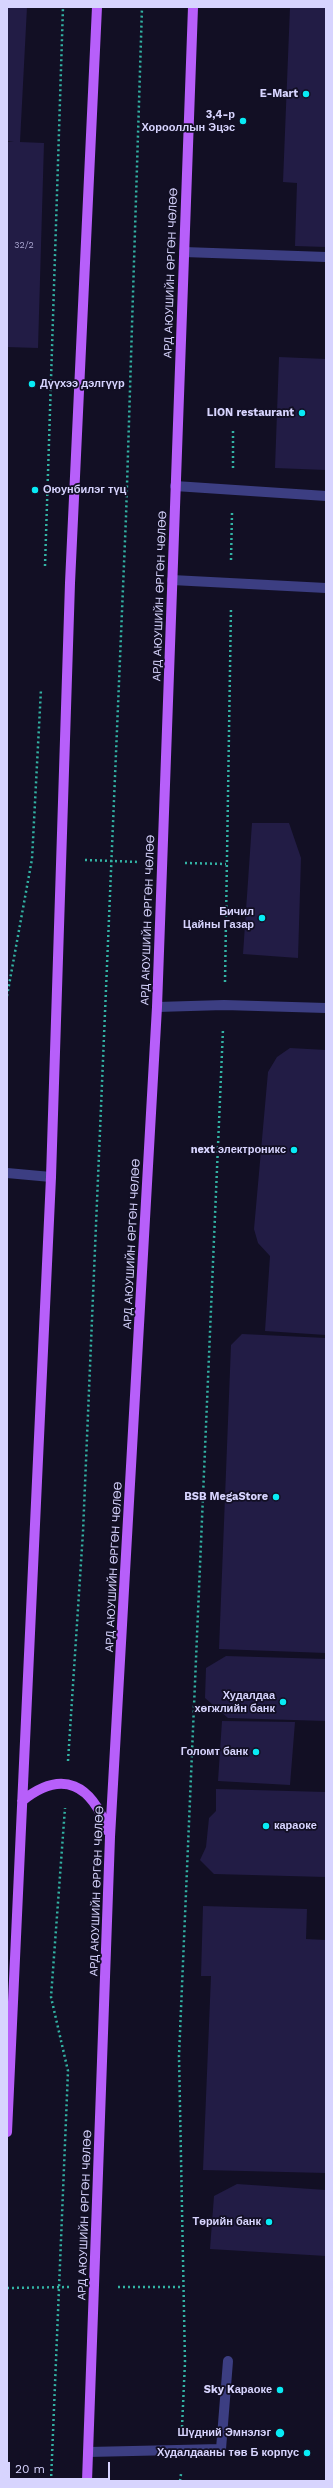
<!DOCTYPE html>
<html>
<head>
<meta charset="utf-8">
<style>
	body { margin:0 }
	#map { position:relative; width:333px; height:2488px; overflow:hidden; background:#120f24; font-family:"Work Sans",sans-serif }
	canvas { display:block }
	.frame { position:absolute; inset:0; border:8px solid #d7d4fe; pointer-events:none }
	.scale { position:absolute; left:8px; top:2462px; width:102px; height:18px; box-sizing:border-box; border:2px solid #d7d4fe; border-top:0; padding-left:5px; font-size:12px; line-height:14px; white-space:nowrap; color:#d7d4fe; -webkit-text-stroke:3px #120f24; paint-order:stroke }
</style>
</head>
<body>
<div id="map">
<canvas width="333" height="2488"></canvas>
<div class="frame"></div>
<div class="scale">20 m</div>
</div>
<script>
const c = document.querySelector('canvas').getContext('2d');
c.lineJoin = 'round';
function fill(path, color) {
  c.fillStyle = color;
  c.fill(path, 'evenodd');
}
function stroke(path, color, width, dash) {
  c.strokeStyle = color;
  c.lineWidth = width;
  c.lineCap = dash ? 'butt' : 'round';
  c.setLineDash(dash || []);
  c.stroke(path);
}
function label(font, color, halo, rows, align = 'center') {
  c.font = font + ' "Work Sans",sans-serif';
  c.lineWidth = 3.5;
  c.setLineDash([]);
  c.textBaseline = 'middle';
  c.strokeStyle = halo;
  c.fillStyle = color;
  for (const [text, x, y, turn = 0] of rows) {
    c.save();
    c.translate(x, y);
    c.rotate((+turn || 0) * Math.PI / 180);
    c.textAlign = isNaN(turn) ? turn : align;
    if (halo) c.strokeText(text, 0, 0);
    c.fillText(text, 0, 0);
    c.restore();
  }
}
const building = new Path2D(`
	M7,7H27L20,142L44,143L38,348L7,347V142L14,141H7Z
	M290,7H326V247L295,246L297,183L283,182Z
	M279,357L326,359V470L275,468Z
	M252,823H289L301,858L298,958L243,954Z
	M290,1048L326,1050V1335L265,1331L270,1256L258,1243L254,1229L268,1072L277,1057Z
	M242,1334L326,1338V1653L219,1649L231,1345Z
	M226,1656L326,1659V1721L228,1718L205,1698L206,1668Z
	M222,1721L295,1722L290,1785L218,1781Z
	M216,1789L326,1792V1877L214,1874L200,1860L206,1847L209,1818L216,1811Z
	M203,1906L307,1909L306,1939L326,1940V2173L203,2170L211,1976H201Z
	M237,2184L326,2190V2256L210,2249L214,2196Z`);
const path = new Path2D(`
	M233,468V429
	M231,560L232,513
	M45,566L63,7
	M85,860L140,862
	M185,863L226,864
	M225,982L231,607
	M7,996L32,859L41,689
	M68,1761L83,1532L126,517L142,7
	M118,2287H183
	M7,2288L71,2287
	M182,2427L185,2362L179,2056L223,1029
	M51,2481L68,2071L51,1997L65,1808
	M180,2481L181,2474`);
const lane = new Path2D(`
	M184,252L326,257
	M175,486L326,496
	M172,580L326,588
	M157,1007L224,1005L326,1008
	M88,2452L221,2449L228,2361`);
const street = new Path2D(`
	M7,1173L51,1177`);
const primary = new Path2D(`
	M22,1801C63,1768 92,1785 108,1831
	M7,2132L51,1177L70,583L97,7
	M87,2481L110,1837L157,1007L193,7`);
const markers = [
	[306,94,4,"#08ebf5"],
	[243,121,4,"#08ebf5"],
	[32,384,4,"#08ebf5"],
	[302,413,4,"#08ebf5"],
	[35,490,4,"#08ebf5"],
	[262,918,4,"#08ebf5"],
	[294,1150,4,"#08ebf5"],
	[276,1497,4,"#08ebf5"],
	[283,1702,4,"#08ebf5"],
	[256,1752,4,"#08ebf5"],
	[266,1826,4,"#08ebf5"],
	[269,2222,4,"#08ebf5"],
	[280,2390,4,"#08ebf5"],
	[280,2433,5,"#08ebf5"],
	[307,2453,4,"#08ebf5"]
];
const numberNames = [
	["32/2",24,245]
];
const poiNames = [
	["E-Mart",298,94],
	["3,4-р",235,115],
	["Хорооллын Эцэс",235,128],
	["Дүүхээ дэлгүүр",40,384,"left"],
	["LION restaurant",294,413],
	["Оюунбилэг түц",43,490,"left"],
	["Бичил",254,912],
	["Цайны Газар",254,925],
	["next электроникс",286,1150],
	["BSB MegaStore",268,1497],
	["Худалдаа",275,1696],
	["хөгжлийн банк",275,1709],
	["Голомт банк",248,1752],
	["караоке",274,1826,"left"],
	["Төрийн банк",261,2222],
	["Sky Kараоке",272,2390],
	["Шүдний Эмнэлэг",271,2433],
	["Худалдааны төв Б корпус",299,2453]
];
const streetNames = [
	["АРД АЮУШИЙН ӨРГӨН ЧӨЛӨӨ",171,273,-88],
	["АРД АЮУШИЙН ӨРГӨН ЧӨЛӨӨ",160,596,-88],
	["АРД АЮУШИЙН ӨРГӨН ЧӨЛӨӨ",148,920,-88],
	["АРД АЮУШИЙН ӨРГӨН ЧӨЛӨӨ",132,1244,-87],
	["АРД АЮУШИЙН ӨРГӨН ЧӨЛӨӨ",114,1567,-87],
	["АРД АЮУШИЙН ӨРГӨН ЧӨЛӨӨ",97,1891,-88],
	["АРД АЮУШИЙН ӨРГӨН ЧӨЛӨӨ",85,2215,-88]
];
fill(building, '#221c45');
stroke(path, '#33b3a4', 2.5, [2, 3]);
stroke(lane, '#3c3e82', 10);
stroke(street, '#3c3e82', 10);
stroke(primary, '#b75ffa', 10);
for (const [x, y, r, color] of markers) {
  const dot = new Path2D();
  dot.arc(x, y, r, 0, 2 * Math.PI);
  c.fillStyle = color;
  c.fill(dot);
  stroke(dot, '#120f24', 1.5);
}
label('9px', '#aaa6d0', null, numberNames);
label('bold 11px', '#d7d4fe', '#120f24', poiNames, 'right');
label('11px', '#d7d4fe', '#120f24', streetNames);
</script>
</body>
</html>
